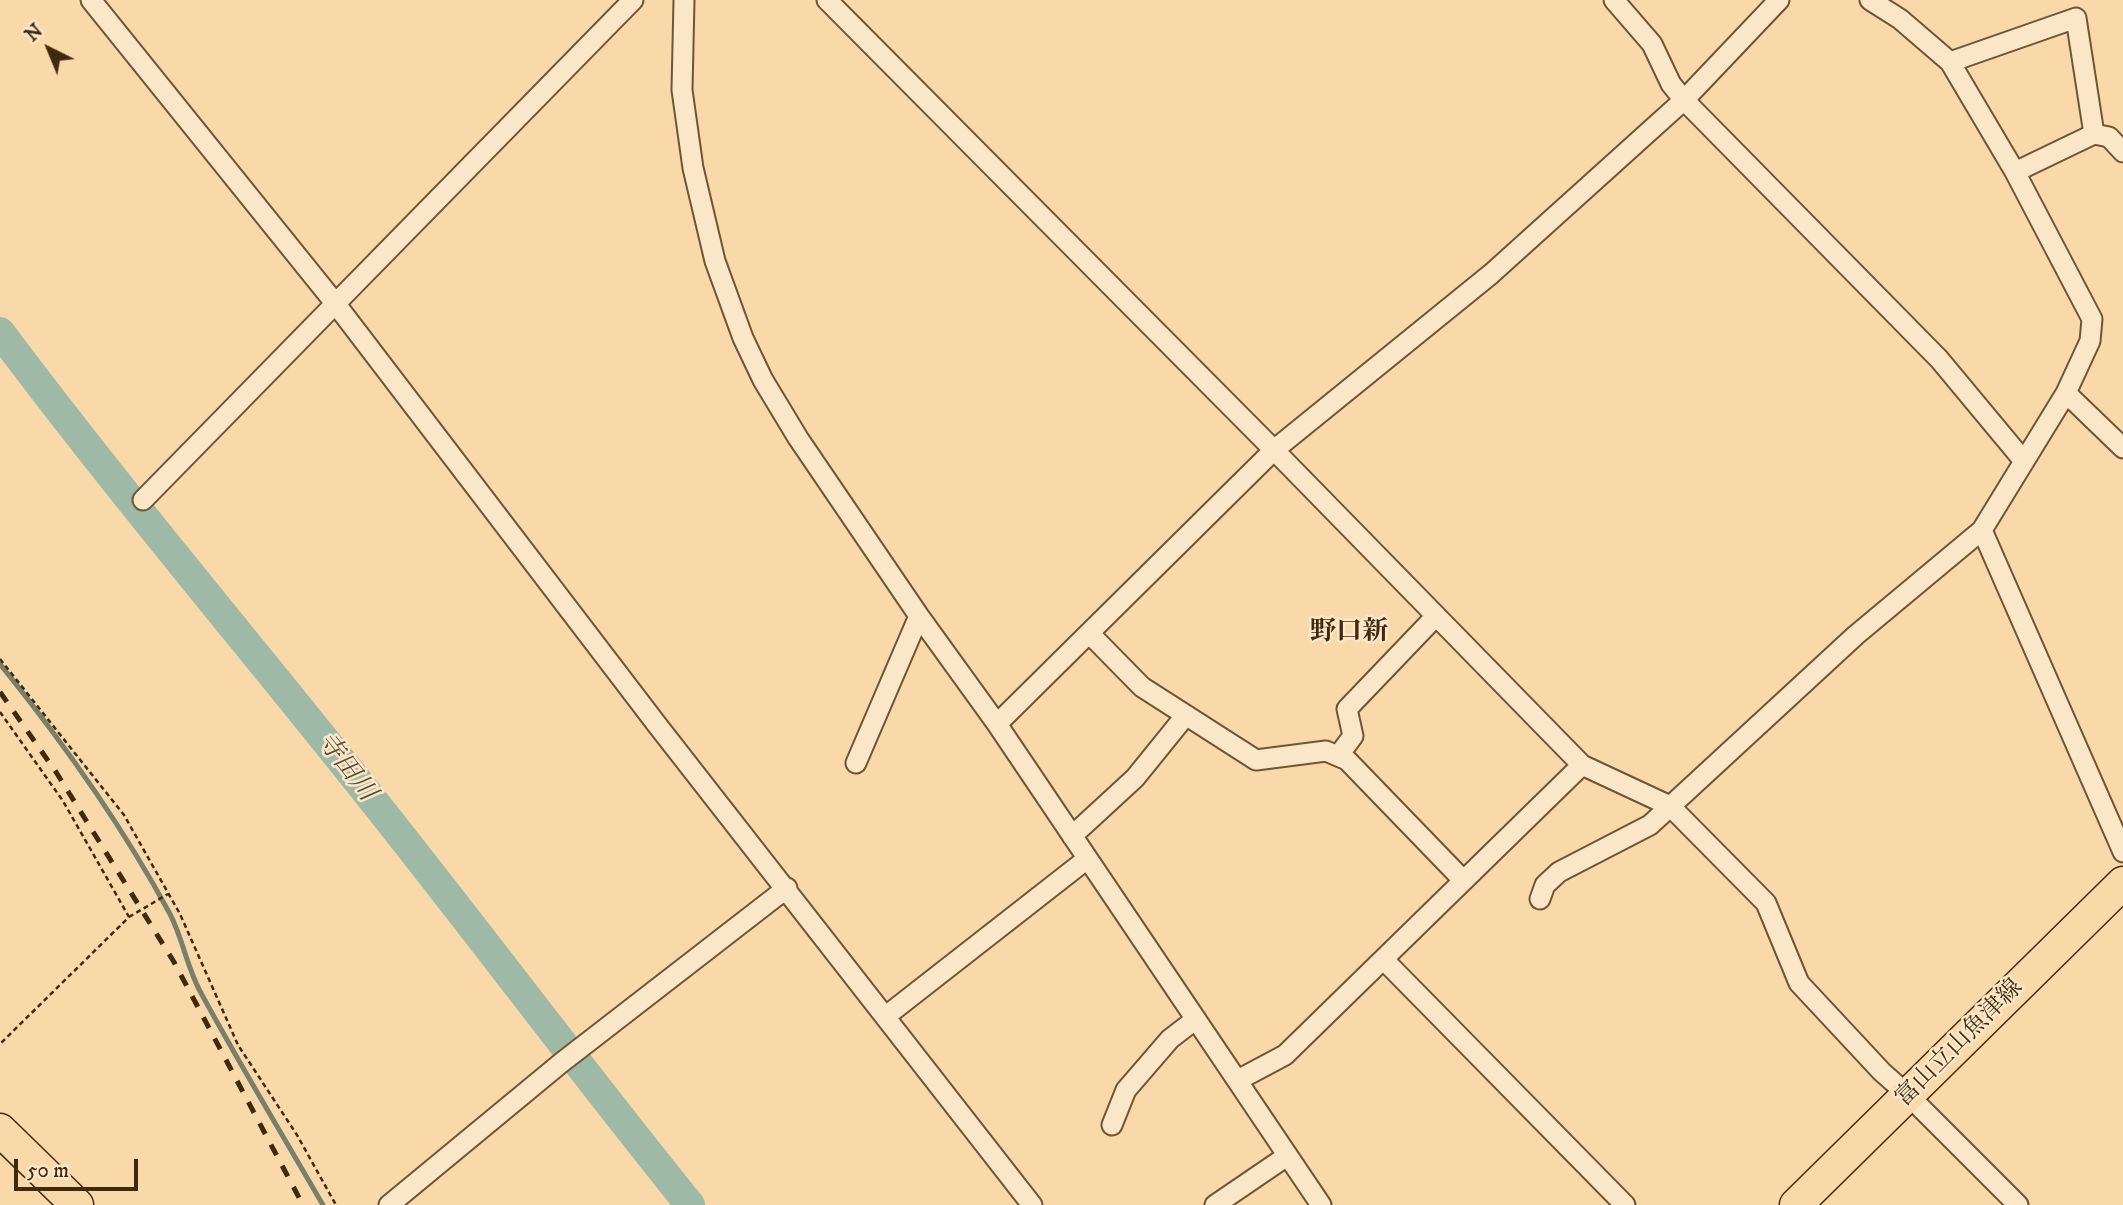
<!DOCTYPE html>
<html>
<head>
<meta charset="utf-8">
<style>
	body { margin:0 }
	#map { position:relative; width:2123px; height:1205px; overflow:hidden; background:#f9d8aa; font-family:"IM FELL DW Pica",serif }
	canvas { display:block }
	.north { position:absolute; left:14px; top:14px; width:70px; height:70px; -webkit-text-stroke:5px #fbe6c8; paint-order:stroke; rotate:317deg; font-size:19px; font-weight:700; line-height:28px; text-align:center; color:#402a0e }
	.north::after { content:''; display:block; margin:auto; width:24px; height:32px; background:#402a0e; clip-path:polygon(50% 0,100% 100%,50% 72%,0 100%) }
	.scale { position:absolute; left:14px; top:1159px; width:124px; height:32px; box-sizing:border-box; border:4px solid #402a0e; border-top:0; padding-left:9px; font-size:21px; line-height:24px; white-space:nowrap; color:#402a0e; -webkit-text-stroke:5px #fbe6c8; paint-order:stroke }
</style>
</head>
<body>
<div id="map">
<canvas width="2123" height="1205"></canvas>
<div class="north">N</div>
<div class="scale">50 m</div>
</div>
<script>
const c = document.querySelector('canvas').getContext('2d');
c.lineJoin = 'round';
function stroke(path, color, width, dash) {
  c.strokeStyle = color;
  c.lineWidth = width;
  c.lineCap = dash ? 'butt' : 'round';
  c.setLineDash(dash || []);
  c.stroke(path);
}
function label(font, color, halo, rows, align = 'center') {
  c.font = font + ' "IM FELL DW Pica","Noto Serif JP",serif';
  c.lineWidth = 5;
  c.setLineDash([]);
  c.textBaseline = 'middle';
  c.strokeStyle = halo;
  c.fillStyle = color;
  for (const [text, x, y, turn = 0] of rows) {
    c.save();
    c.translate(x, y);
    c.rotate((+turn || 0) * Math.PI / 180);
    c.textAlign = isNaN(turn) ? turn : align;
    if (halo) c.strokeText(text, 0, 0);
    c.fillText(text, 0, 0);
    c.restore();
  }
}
const stream = new Path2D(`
	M0,664C63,742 122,825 170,914C183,939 187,968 201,993C240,1065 282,1134 323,1205`);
const river = new Path2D(`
	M0,332C122,495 254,650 380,809C484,940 585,1075 690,1205`);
const path = new Path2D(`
	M0,659L124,815L180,914L238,1045L297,1135L336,1205
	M0,712L63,801L129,917L0,1044
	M129,917L168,894`);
const minor = new Path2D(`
	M91,0L335,303L658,726L1032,1205
	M684,0L682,90L693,168L715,261L743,338L763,380L798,438L919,616L997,724L1321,1205
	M827,0L1274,450L1582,765L1670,806L1766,903L1799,983L1882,1072L1908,1095L2018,1205
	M1614,0L1652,44L1671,84L1684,100L1939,359L2023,460
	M1950,62L2076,18L2094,134
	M2015,172L2094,134L2109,137L2123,152
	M2066,393L2123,448
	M143,500L633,0
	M1982,530L2123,852
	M1089,633L1142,687L1256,760L1326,751L1347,760L1463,880
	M997,724L1274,450L1491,274L1684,100L1779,0
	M1338,756L1353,736L1347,709L1436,616
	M856,763L919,616
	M1072,836L1135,778L1186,715
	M1540,899L1545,885L1559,872L1650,825L1856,635L1982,530L2066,393L2090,341L2092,319L2015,172L1950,62L1900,19L1870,0
	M1384,960L1625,1205
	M886,1016L1087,859
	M1238,1080L1285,1055L1582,765
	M1112,1125L1126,1090L1170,1039L1196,1019
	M389,1205L561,1063L787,888
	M1215,1205L1287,1156`);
const primary = new Path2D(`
	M0,1130L77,1205
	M1796,1205L2123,883`);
const rail = new Path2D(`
	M0,692L56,772L174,962L303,1205`);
const streetNames = [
	["富山立山魚津線",1960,1044,-45]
];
const neighbourhoodNames = [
	["野口新",1349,634]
];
const waterNames = [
	["寺田川",345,768,52]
];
stroke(stream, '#788069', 5);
stroke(river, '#9ebaa6', 30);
stroke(minor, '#6e5635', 23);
stroke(primary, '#402a0e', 35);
stroke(path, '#402a0e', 2.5, [5, 3.5]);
stroke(minor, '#fbe6c8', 19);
stroke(primary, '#f9d8aa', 32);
stroke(rail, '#402a0e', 5, [12, 12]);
label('24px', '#402a0e', '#fbe6c8', streetNames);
label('bold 26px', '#402a0e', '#fbe6c8', neighbourhoodNames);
label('italic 26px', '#584e34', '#fbe6c8', waterNames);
</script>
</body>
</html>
